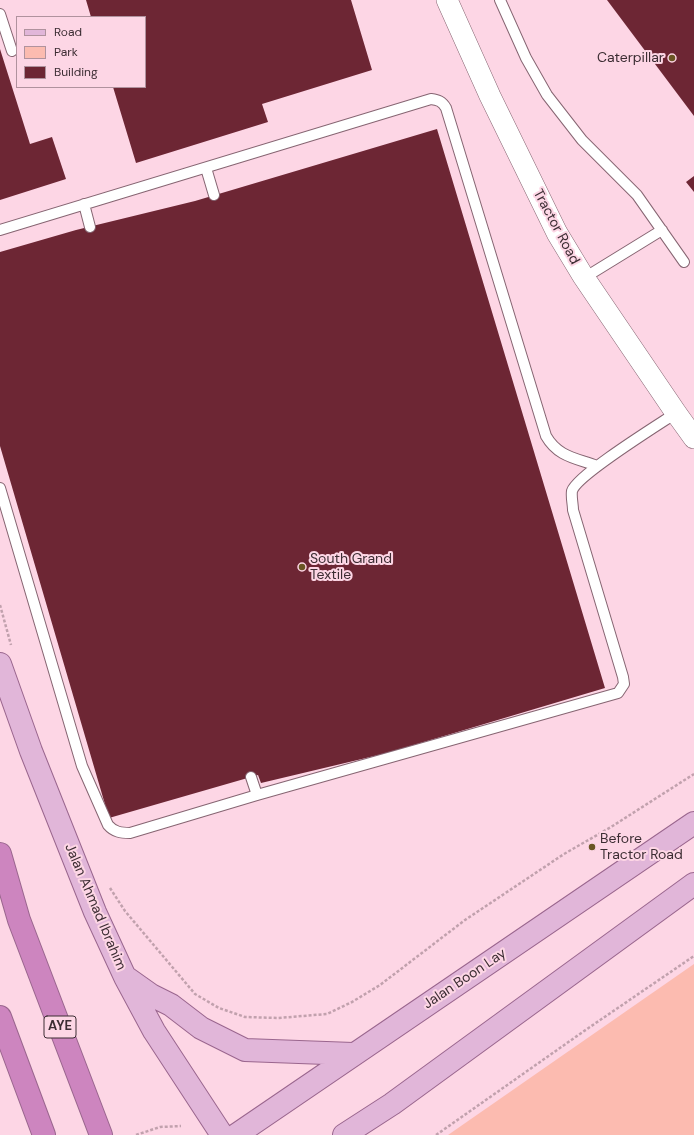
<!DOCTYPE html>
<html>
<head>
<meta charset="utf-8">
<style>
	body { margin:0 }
	#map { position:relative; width:694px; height:1135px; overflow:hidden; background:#fdd6e5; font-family:"DM Sans",sans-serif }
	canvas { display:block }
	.legend { position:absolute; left:16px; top:16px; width:130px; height:72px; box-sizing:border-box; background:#fdd6e5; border:1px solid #b0929e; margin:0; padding:5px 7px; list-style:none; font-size:12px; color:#3c2d33 }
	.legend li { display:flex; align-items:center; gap:8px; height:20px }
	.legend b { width:20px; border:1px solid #b0929e }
</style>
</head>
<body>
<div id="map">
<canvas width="694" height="1135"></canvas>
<ul class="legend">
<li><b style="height:5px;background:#e1b6d9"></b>Road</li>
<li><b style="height:11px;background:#fcbbb0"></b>Park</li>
<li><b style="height:11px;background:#6d2634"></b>Building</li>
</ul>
</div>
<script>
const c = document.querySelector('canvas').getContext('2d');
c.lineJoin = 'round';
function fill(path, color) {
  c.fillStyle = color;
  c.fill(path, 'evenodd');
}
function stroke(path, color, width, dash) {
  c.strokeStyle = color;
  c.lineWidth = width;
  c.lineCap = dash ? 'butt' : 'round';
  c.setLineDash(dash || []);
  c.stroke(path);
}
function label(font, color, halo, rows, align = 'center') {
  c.font = font + ' "DM Sans",sans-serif';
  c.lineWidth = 4;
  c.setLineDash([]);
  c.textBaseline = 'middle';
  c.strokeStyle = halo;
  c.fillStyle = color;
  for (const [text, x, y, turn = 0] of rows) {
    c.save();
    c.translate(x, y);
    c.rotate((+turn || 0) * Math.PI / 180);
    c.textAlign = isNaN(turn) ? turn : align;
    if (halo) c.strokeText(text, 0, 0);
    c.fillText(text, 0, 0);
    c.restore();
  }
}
const green = new Path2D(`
	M694,964V1135H448Z`);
const building = new Path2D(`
	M86,0H351L372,70L262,104L268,122L136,163L113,87H145V17H91Z
	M607,0H694V116Z
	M0,49L30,144L52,137L66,179L0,200Z
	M437,129L605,688L387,753L261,783L258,775L109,818L0,446V252L76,230L195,201Z
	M694,176V192L686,182Z`);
const path = new Path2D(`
	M0,605L11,645
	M110,888L125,911L195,994L219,1008L245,1017L278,1018L327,1014L352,1002L380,985L465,920L564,854L611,827L694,774
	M136,1135L160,1127L181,1126
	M436,1135L587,1029L694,956`);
const lane = new Path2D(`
	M500,0L526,58L547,95L582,140L637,195L684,262
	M0,14L12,51
	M206,168L214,195
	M84,204L90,227
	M0,230L431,99C438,100 442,101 446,108L546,436C558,457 576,458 597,466
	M584,278L662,230
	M0,488L82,766L108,825C114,832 121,833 130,833L257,795L618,693L624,684L623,677L573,510C573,504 571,497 572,491C577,475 658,425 676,413
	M251,777L257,795`);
const street = new Path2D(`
	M447,0L490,96L557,233L583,276L676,413L694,438`);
const primary = new Path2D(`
	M0,664L31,751L95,912L125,977L154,1031L222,1135
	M127,978L151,995L171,1005L201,1028L245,1050L353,1054
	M236,1135L694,823
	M344,1135L392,1104L694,884`);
const highway = new Path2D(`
	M0,854L19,920L101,1135
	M0,1017L44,1135`);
const markers = [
	[672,58,4,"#6a5524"],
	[302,567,4,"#6a5524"],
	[592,847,4,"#6a5524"]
];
const shields = [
	[60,1027,32]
];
const shieldNames = [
	["AYE",60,1027]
];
const poiNames = [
	["Caterpillar",664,58,"right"],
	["South Grand",310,559],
	["Textile",310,575],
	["Before",600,839],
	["Tractor Road",600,855]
];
const streetNames = [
	["Tractor Road",556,227,62],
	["Jalan Ahmad Ibrahim",95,907,67],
	["Jalan Boon Lay",465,979,-34]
];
fill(green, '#fcbbb0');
fill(building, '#6d2634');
stroke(lane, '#866572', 12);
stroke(street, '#866572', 22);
stroke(primary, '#9a668e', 24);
stroke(highway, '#9a668e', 24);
stroke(path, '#c1a1ad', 2.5, [3, 2]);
stroke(lane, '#fff', 10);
stroke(street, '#fff', 21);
stroke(primary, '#e1b6d9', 22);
stroke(highway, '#cd85bf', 22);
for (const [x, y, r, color] of markers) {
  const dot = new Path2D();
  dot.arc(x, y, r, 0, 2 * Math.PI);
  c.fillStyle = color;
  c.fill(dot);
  stroke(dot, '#fdd6e5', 1.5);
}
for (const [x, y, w] of shields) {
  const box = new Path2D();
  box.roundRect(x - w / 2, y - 11, w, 22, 3);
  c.fillStyle = '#fdd6e5';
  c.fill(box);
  stroke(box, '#3c2d33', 1);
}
label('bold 13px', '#3c2d33', null, shieldNames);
label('14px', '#3c2d33', '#fdd6e5', poiNames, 'left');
label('14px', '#3c2d33', '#fdd6e5', streetNames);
</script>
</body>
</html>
